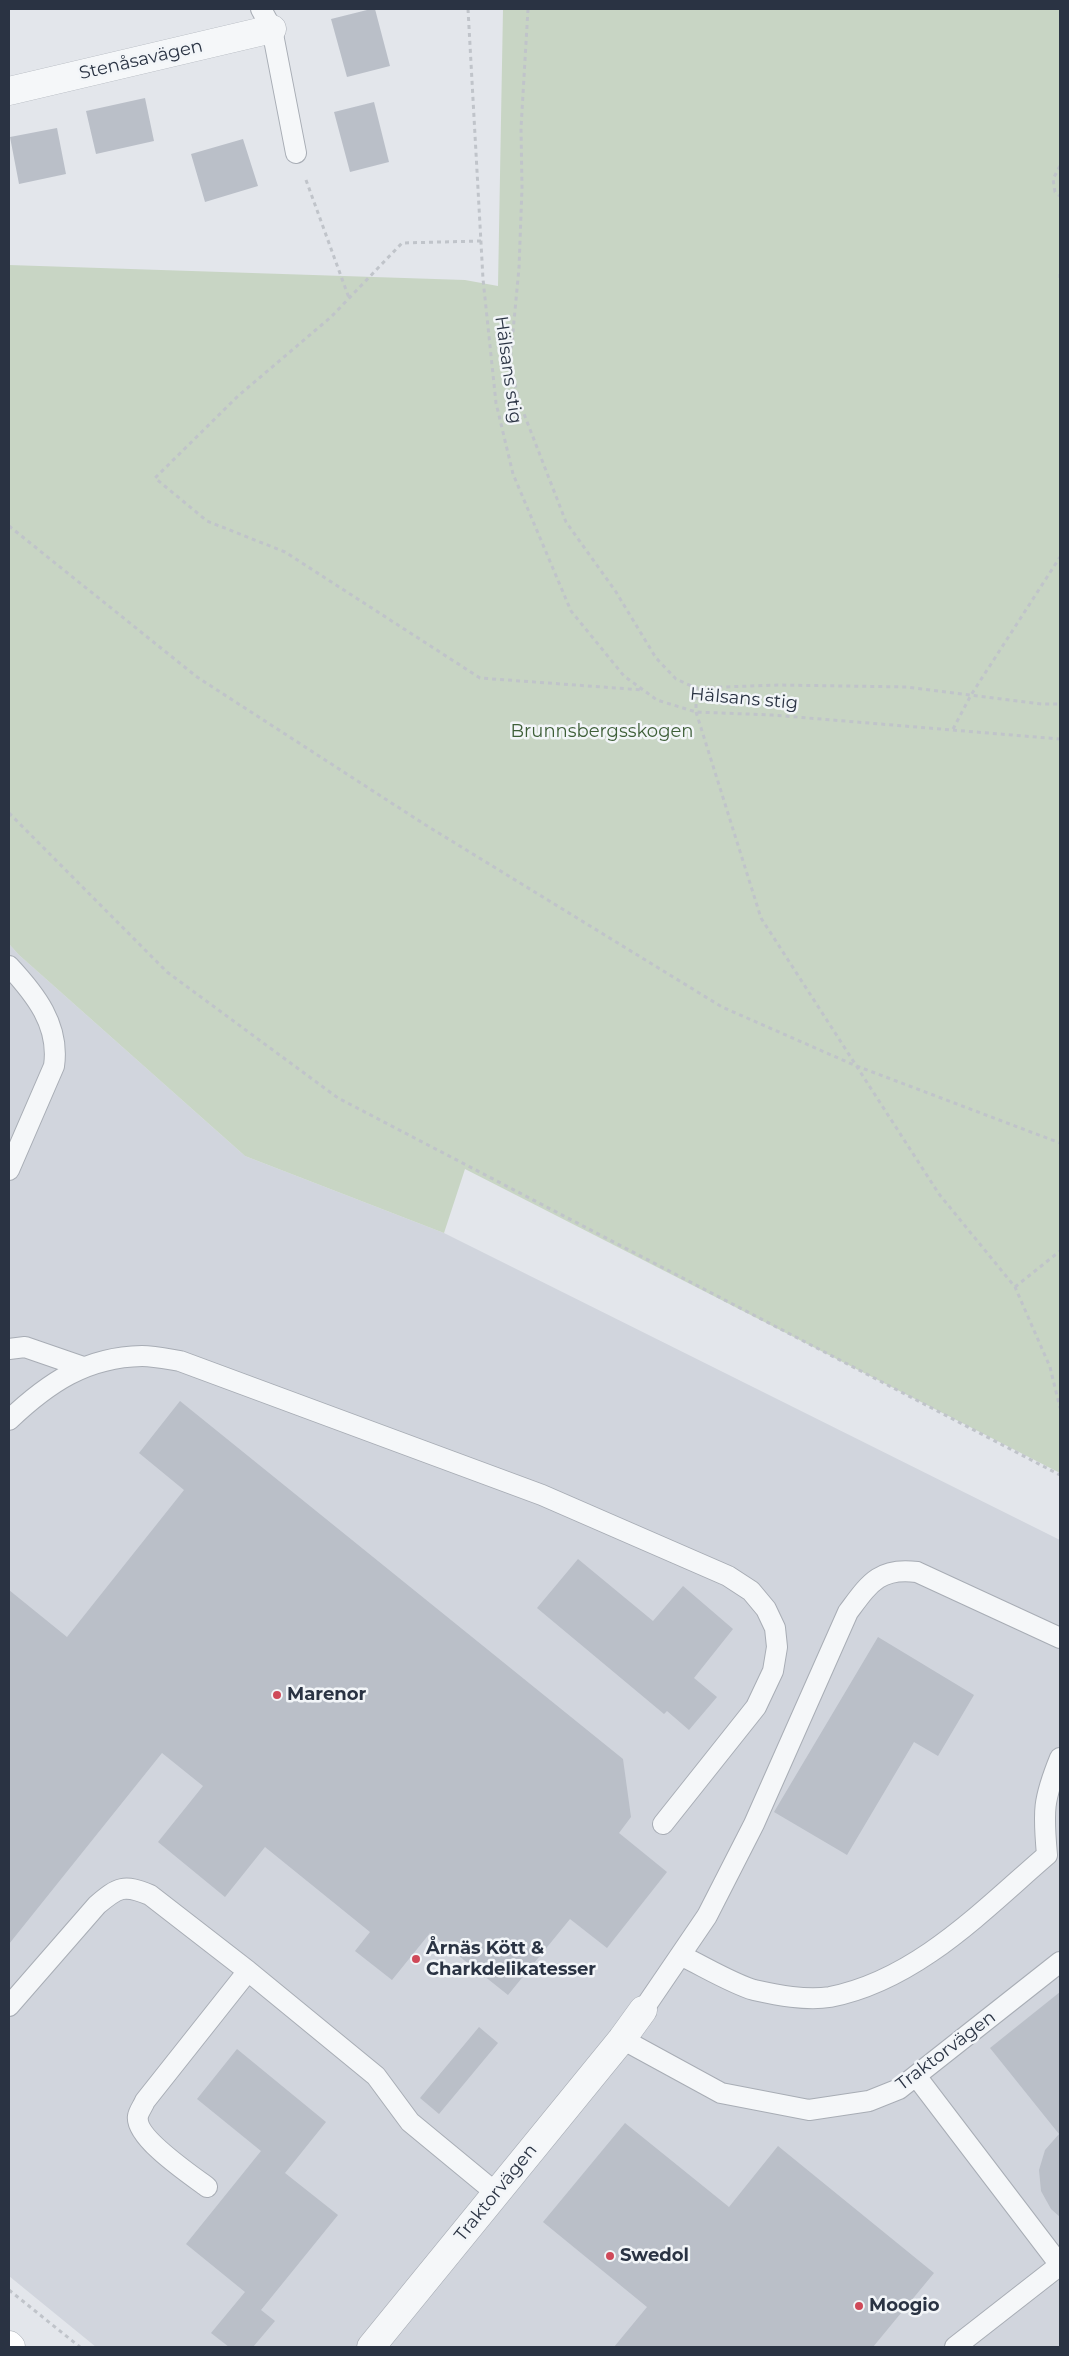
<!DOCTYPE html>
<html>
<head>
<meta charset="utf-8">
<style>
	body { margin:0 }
	#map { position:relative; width:1069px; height:2356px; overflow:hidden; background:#e3e6eb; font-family:Montserrat,sans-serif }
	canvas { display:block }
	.frame { position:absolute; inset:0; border:10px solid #2a3343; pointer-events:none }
</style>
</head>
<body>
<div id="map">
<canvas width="1069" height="2356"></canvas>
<div class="frame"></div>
</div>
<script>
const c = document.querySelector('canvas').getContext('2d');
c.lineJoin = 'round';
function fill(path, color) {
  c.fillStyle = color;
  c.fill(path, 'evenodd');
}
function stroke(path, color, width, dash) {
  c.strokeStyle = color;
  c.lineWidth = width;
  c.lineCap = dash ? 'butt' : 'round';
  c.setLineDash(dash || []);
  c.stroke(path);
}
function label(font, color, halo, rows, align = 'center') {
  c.font = font + ' Montserrat,sans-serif';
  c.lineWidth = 5;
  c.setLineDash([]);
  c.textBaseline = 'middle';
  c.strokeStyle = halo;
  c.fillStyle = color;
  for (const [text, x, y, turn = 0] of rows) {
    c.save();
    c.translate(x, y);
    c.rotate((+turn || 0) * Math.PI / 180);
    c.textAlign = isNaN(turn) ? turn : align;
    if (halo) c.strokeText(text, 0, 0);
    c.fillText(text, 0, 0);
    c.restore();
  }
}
const built = new Path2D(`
	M9,944L19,955L245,1156L444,1233L1060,1540V2347H96L9,2276Z`);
const green = new Path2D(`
	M503,9H1060V1473L465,1169L444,1233L245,1156L19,955L9,944V265L465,280L498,286Z`);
const building = new Path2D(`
	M371,9H375L390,66L347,77L331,19Z
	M145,98L154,141L96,154L86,111Z
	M374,102L389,162L350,172L334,112Z
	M57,128L66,174L19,184L10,137Z
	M243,139L258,186L205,202L191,154Z
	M180,1401L623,1759L631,1817L619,1833L667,1872L607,1948L570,1919L508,1995L430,1933L392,1980L355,1951L370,1932L265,1847L225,1897L158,1842L203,1786L162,1753L9,1944V1590L67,1637L184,1490L139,1453Z
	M578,1559L653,1621L683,1586L733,1629L694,1678L717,1697L689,1730L667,1711L664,1714L537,1608Z
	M878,1637L974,1695L938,1756L914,1742L847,1855L774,1812Z
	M1060,1992V2217L1051,2209L1041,2191L1039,2170L1045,2150L1059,2134L990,2048Z
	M479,2027L498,2043L439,2114L420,2098Z
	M237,2049L326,2122L285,2173L338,2215L261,2310L275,2321L253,2347H229L211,2333L245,2292L186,2244L261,2151L197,2099Z
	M625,2123L729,2207L778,2146L934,2273L873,2347H614L647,2307L543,2222Z`);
const path = new Path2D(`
	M468,9L483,279L496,403L513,474L571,611L624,676L657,700L696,712L772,715L1060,739
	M528,9L521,128L522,188L519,268L510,363L519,401L566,522L616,592L656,658L676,679L696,688L778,685L907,687L1042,704H1060
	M1060,166L1053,179L1055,192L1060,196
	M306,180L349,298
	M481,241L402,243L331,317L238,396L155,478L207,521L285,552L480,678L643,690
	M1060,274V282
	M9,526L197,677L424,824L722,1007L854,1065L1060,1143
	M696,688V712L761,918L939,1194L1015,1287L1050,1367L1060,1408
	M953,729L971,695L1060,557
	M9,813L167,972L338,1098L1060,1475
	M1015,1287L1060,1251
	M9,2290L80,2347`);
const lane = new Path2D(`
	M261,9L272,29L296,153
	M9,966C35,994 60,1025 54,1066L9,1170
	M9,1349L25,1347L83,1367
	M9,1420C48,1383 86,1357 142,1356C154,1356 168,1359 180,1361L542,1495L728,1576L751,1591L766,1609L775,1628L777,1647L773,1671L756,1707L663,1824
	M682,1956C703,1966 733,1984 754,1990C777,1995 806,2001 830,1997C917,1980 983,1910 1047,1855C1043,1811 1043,1800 1060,1758
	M9,2006L97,1905C118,1887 124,1884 150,1895L248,1971L376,2076L410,2122L496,2193
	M643,2010L707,1916L754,1824L848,1612C869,1584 879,1567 917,1572L1060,1638
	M622,2039L721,2093L809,2110L869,2101L899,2089L1060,1962
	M916,2076L1060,2265
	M207,2187C191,2175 134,2137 138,2116C139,2111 143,2106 145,2101L248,1971
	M955,2347L1060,2265`);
const street = new Path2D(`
	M9,91L272,29
	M371,2347L622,2039L643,2010`);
const secondary = new Path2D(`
	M9,2345L11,2347`);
const markers = [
	[277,1695,5,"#cf4959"],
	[416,1959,5,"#cf4959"],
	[610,2256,5,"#cf4959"],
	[859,2306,5,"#cf4959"]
];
const streetNames = [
	["Stenåsavägen",141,60,-13],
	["Hälsans stig",508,370,82],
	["Hälsans stig",744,699,5],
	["Traktorvägen",946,2051,-37],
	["Traktorvägen",496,2193,-51]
];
const parkNames = [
	["Brunnsbergsskogen",602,732]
];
const poiNames = [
	["Marenor",287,1695],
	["Årnäs Kött &",426,1949],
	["Charkdelikatesser",426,1970],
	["Swedol",620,2256],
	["Moogio",869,2306]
];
fill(built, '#d1d5dd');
fill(green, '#c8d5c4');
fill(building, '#babfc8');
stroke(lane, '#a8adb5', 22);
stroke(street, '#a8adb5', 29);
stroke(secondary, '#a8adb5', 29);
stroke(path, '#c0c4ca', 3, [4, 4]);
stroke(lane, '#f5f7f9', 20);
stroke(street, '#f5f7f9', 28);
stroke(secondary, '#fff', 28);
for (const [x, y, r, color] of markers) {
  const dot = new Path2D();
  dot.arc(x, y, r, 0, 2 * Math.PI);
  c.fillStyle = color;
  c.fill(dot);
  stroke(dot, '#f2f5f8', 2);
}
label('18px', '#2a3343', '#f2f5f8', streetNames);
label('18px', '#3e5f38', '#f2f5f8', parkNames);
label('bold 18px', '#2a3343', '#f2f5f8', poiNames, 'left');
</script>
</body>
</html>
